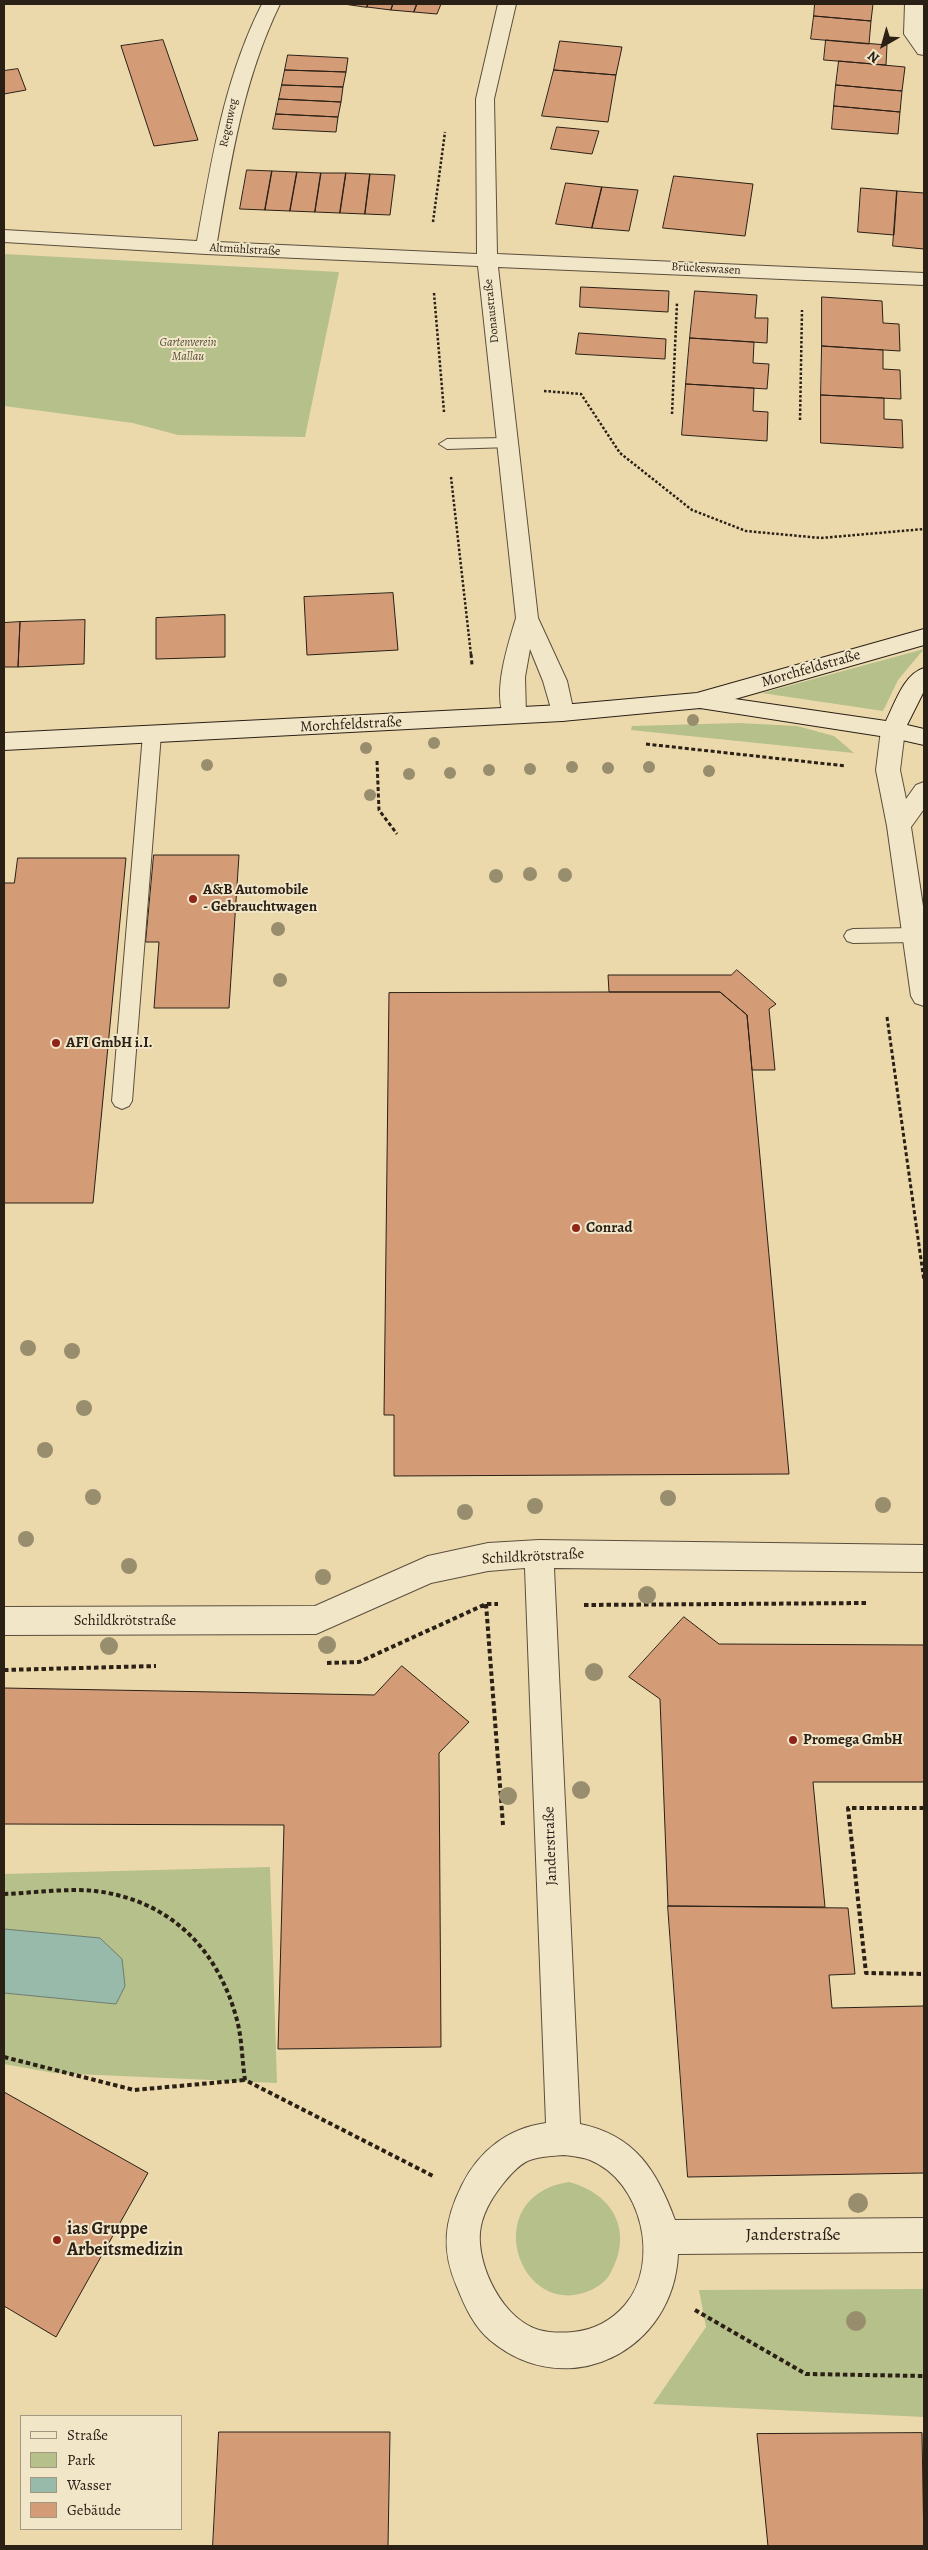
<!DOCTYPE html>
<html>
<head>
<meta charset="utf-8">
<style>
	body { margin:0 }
	#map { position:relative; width:928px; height:2550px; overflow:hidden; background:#ebd9ac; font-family:Alegreya,serif }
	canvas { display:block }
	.frame { position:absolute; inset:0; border:5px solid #2b2016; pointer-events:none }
	.legend { position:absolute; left:20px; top:2415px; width:162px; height:115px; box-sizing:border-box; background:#f2e6c9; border:1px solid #a29781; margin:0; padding:6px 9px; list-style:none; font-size:15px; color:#2b2016 }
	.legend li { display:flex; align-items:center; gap:10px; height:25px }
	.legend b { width:25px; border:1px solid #a29781 }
	.north { position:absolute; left:858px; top:20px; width:50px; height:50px; -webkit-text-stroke:4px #f2e6c9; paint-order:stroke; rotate:218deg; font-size:14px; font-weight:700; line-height:20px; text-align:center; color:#2b2016 }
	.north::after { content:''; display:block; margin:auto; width:18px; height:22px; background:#2b2016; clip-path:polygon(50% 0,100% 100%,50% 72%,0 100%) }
</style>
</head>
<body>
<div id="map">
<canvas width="928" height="2550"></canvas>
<div class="frame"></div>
<ul class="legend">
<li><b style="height:6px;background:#f2e6c9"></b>Straße</li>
<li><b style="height:14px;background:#b5c08b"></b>Park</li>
<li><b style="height:14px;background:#98baaa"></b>Wasser</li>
<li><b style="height:14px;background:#d39c77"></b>Gebäude</li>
</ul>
<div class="north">N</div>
</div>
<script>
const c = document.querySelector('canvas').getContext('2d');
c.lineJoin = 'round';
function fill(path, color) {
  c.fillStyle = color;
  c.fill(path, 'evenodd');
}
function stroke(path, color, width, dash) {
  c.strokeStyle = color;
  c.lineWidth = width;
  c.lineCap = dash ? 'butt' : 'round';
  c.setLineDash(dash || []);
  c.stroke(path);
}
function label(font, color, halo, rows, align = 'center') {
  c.font = font + ' Alegreya,serif';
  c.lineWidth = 4;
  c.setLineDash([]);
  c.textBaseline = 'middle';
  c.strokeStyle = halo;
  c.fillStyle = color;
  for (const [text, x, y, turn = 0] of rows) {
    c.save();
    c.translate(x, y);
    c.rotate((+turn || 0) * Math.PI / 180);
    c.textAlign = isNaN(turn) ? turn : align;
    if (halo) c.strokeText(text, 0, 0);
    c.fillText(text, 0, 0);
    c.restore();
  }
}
const green = new Path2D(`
	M4,254L339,272L305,437L178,435L133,423L4,406Z
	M924,649L898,680L883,711L762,693Z
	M739,723L797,726L834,736L854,753L631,730L632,726Z
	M270,1867L277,2083L54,2073L4,2064V1993L116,2004L100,1938L4,1929V1874Z
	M569,2182C614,2194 634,2232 610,2274C605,2283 595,2289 586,2292C518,2317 478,2196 569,2182Z
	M924,2289V2417L653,2404L706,2327L699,2290Z`);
const water = new Path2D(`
	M4,1929L100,1938L122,1959L125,1986L116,2004L4,1993Z`);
const building = new Path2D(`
	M344,4H368L367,7Z
	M368,4H393L391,10L367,7Z
	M393,4H417L414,12L391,10Z
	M417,4H441L437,14L414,12Z
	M815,4H873L871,21L814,16Z
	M814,16L871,21L869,44L811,39Z
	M163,40L198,140L154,146L121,46Z
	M826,40L887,45L886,65L824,60Z
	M560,41L622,47L616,75L554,70Z
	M288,55L348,58L346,72L285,70Z
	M839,61L905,67L902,91L836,85Z
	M18,69L26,90L4,94V71Z
	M285,70L346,72L343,87L282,85Z
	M554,70L616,75L608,122L542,116Z
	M282,85L343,87L341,102L279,99Z
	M836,85L902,91L900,112L834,106Z
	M279,99L341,102L338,117L276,114Z
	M834,106L900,112L898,134L832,129Z
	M276,114L338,117L336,132L273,129Z
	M557,127L599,131L592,154L551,149Z
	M247,170L272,171L265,210L240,209Z
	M272,171L297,172L290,211L265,210Z
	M297,172L321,173L315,212L290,211Z
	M321,173H346L340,213L315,212Z
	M346,173L370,174L365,214L340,213Z
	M370,174L395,175L390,215L365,214Z
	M674,176L753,184L745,236L663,228Z
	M566,183L602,187L592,228L556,224Z
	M602,187L638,190L629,231L592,228Z
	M861,188L897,191L894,235L858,232Z
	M897,191L924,193V249L893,246Z
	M581,287L669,291L668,312L580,307Z
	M695,291L757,295L755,318H768L767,343L690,338Z
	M822,297L882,301L883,323L899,324L900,351L822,346Z
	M579,333L666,339L665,359L576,354Z
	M690,338L754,342L753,363L769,364L767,389L686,384Z
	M822,346L883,350V369L900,370L901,399L821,395Z
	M686,384L754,388L753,411L768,412L767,441L682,435Z
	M821,395L884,398V419L902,420L903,448L821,443Z
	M393,593L398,650L307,655L304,597Z
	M225,615V657L156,659V618Z
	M85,620L84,664L18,667L20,622Z
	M20,622L18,667H4V623Z
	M154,855H239L229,1008H154L159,942H146Z
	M18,858H126L93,1203H4V883H14Z
	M737,970L776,1004L769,1009L775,1070H752L747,1015L720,992H609L608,975H731Z
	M609,992H720L747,1015L789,1474L394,1476V1415H384L389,993Z
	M684,1617L719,1644L924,1645V1782H813L825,1907L668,1906L660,1699L629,1677Z
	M402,1666L469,1722L439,1753L441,2047L278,2049L284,1825L4,1824V1688L374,1695Z
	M668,1906L848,1908L855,1974L829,1975L832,2008L924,2006V2173L688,2177Z
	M4,2092L148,2173L56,2337L4,2306Z
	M219,2432H390L388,2546H213Z
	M922,2433L924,2546H768L757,2434Z`);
const pathFar2 = new Path2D(`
	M433,222L445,132
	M434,293L444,412
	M544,391L581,394L620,453L692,510L746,531L821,538L924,529
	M672,414L677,303
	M800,420L802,310
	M451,477L471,655`);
const pathFar1 = new Path2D(`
	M471,654L472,665
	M646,744L846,766
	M377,761L379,810L397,834
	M887,1017L924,1281`);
const path = new Path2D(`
	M486,1604L503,1825
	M584,1605L868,1603
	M327,1663L359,1662L486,1604H498
	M4,1670L156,1666
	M924,1808H848L866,1973L924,1974
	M4,1894C32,1893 68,1888 95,1891C170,1900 218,1949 237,2020C242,2039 242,2060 245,2080L433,2176
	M4,2057L134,2090L245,2080
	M695,2310L806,2374L924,2376`);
const service = new Path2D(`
	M506,438L514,443L511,447L447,449L439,444L447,439Z
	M152,728L158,730L161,734L132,1101L129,1106L122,1109L115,1106L112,1101L143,734L146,730Z
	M915,928L921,930L924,935L921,940L915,942L853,943L847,941L844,936L847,931L853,929Z`);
const minor = new Path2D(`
	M262,4H280C243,80 231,160 217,242L477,254L476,99L498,4H516L494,99L497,254L924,273V285L498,267L538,618L567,681L574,713L570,719L562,721L554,719L543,681L530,649L525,677L526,715L522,721L514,723L506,721C491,695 508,645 516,618L478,266L206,254L4,242V230L197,241C212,159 224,79 262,4Z
	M905,4H923L924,55L918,54L904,34Z
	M893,722L901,724L905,730L900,770L906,799L916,785L924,782V809L911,827L924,913V1006L915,1003L911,996L887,826L876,770L881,730L885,724Z
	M539,1540L924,1545V1572L554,1568L580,2124C635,2135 657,2171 675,2220L924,2218V2252L678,2254C674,2351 568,2404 491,2341C474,2327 465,2307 457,2287C441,2250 444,2221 462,2185C479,2151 508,2128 546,2123L525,1568L488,1571L431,1583L316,1634L4,1635V1607L315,1606L428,1556L488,1543ZM564,2155C572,2156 582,2157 590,2160C642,2181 661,2263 625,2305C611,2321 594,2330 573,2332C562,2333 550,2333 539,2330C503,2319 477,2267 480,2232C482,2214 491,2199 502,2185C509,2176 519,2164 530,2160C541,2156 553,2156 564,2155Z`);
const secondary = new Path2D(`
	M924,629V645L735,699L886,721C895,703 904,674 924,668V691L907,725L924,729V745L893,738L700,708L562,721L4,750V733L562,705L697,693Z`);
const trees = [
	[693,720,6],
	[434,743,6],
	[366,748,6],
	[207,765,6],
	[572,767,6],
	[649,767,6],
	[608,768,6],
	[530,769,6],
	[489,770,6],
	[709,771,6],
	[450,773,6],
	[409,774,6],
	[370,795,6],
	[530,874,7],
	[565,875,7],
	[496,876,7],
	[278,929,7],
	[280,980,7],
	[28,1348,8],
	[72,1351,8],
	[84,1408,8],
	[45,1450,8],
	[93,1497,8],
	[668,1498,8],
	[883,1505,8],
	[535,1506,8],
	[465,1512,8],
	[26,1539,8],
	[129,1566,8],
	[323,1577,8],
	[647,1595,9],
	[327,1645,9],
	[109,1646,9],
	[594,1672,9],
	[581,1790,9],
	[508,1796,9],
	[858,2203,10],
	[856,2321,10]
];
const markers = [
	[193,899,5,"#8f2418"],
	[56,1043,5,"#8f2418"],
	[576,1228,5,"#8f2418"],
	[793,1740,5,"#8f2418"],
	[57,2240,5,"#8f2418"]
];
const farStreetnames = [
	["Regenweg",229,123,-78],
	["Altmühlstraße",245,250,3],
	["Brückeswasen",706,269,3],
	["Donaustraße",492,311,-96]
];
const farParknames = [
	["Gartenverein",188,343],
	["Mallau",188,357]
];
const streetNames = [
	["Morchfeldstraße",811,669,-16],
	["Morchfeldstraße",351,725,-3],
	["Schildkrötstraße",533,1557,-3],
	["Schildkrötstraße",125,1621],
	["Janderstraße",551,1846,-92]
];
const poiNames = [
	["A&B Automobile",203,890],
	["- Gebrauchtwagen",203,907],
	["AFI GmbH i.I.",66,1043],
	["Conrad",586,1228],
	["Promega GmbH",803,1740]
];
const nearPoinames = [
	["ias Gruppe",67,2230],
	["Arbeitsmedizin",67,2251]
];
const nearStreetnames = [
	["Janderstraße",793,2236]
];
fill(green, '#b5c08b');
fill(water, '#98baaa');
stroke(water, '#6c7c6f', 1);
fill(building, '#d39c77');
stroke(building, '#2b2016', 1);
stroke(service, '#5b4e3c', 2);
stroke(minor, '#5b4e3c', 2);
stroke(secondary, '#2b2016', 2);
stroke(pathFar2, '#2b2016', 2.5, [2.5, 2]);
stroke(pathFar1, '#2b2016', 3, [4, 2.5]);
stroke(path, '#2b2016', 4, [4.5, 3]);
fill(service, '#f2e6c9');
fill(minor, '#f2e6c9');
fill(secondary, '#f2e6c9');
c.fillStyle = '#988e6d';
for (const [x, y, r] of trees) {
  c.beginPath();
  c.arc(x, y, r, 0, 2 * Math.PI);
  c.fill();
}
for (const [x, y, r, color] of markers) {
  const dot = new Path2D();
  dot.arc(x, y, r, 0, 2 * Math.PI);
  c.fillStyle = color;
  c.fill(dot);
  stroke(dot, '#f2e6c9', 2);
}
label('12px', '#2b2016', '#f2e6c9', farStreetnames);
label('italic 12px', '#545039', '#f2e6c9', farParknames);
label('15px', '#2b2016', '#f2e6c9', streetNames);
label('bold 15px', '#2b2016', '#f2e6c9', poiNames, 'left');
label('bold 18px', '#2b2016', '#f2e6c9', nearPoinames, 'left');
label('18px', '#2b2016', '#f2e6c9', nearStreetnames);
</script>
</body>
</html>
